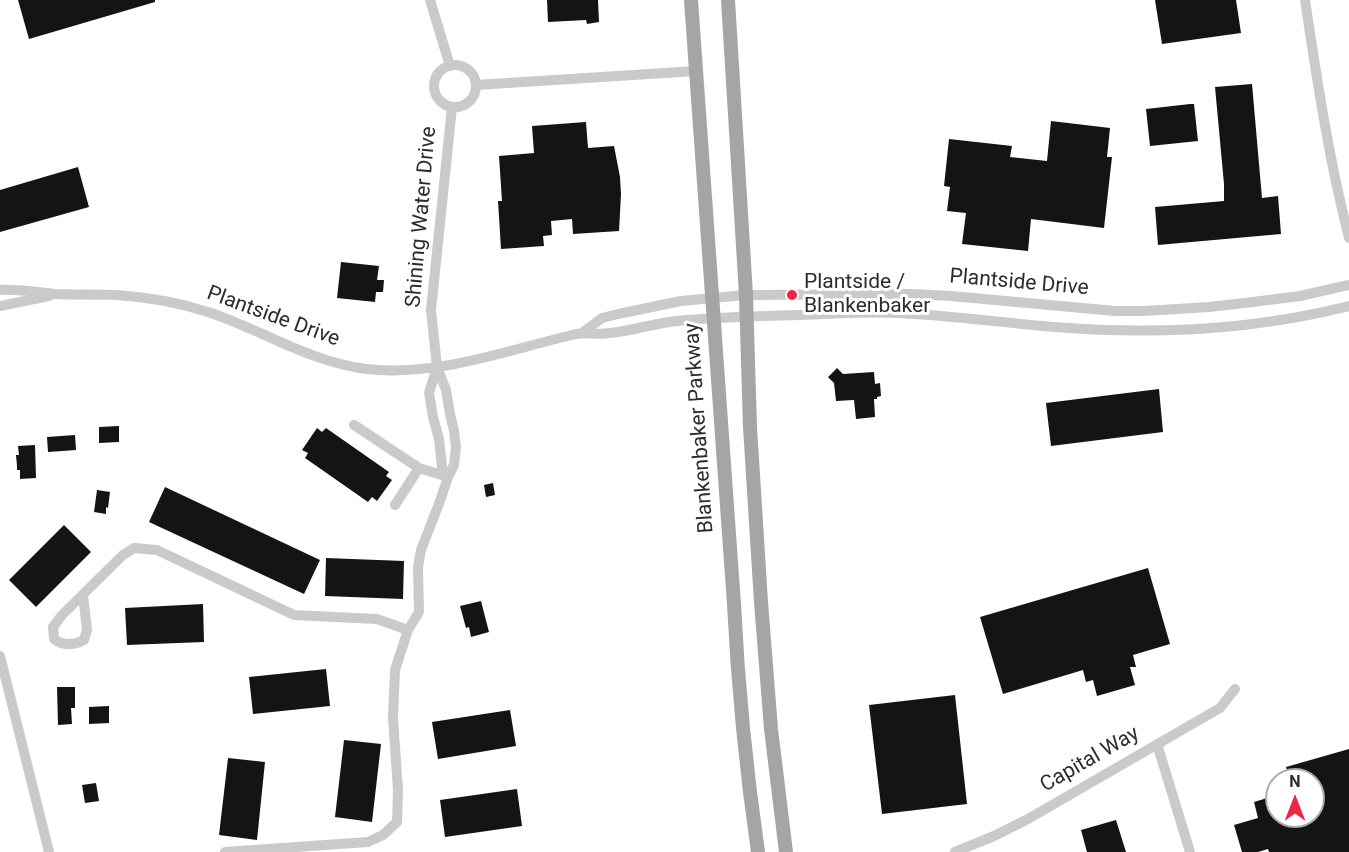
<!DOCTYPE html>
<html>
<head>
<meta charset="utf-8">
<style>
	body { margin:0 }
	#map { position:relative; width:1349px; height:852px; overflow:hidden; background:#fff; font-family:Roboto,sans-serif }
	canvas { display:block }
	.north { position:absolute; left:1265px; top:768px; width:60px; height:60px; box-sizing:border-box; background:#fff; border:2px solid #ababab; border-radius:50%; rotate:0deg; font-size:16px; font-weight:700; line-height:24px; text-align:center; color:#2d2d2d }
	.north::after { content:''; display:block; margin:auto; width:21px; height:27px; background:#ed273f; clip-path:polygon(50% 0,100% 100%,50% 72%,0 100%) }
</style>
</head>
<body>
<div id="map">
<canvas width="1349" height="852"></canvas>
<div class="north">N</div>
</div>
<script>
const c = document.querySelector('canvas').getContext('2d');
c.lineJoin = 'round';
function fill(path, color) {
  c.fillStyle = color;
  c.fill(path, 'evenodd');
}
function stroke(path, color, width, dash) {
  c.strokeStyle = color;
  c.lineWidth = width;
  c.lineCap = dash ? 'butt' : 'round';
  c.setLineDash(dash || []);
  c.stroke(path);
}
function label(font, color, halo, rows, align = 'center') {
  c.font = font + ' Roboto,sans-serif';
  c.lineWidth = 6;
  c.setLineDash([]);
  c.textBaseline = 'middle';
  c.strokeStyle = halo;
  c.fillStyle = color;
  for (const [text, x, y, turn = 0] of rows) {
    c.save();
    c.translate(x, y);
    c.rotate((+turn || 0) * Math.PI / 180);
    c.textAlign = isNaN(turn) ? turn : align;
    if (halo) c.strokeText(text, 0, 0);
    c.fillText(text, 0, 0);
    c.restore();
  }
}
const building = new Path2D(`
	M18,0H155V2L29,39Z
	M547,0H598L599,22L587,24L586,20L548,22Z
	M1155,0H1236L1241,33L1162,44Z
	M1252,84L1262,198L1278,196L1281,234L1158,245L1155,207L1224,201V184L1215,87Z
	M1190,104H1194L1198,141L1150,146L1146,109Z
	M1051,121L1110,128L1107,157H1112L1104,228L1031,219L1028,251L962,244L966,213L947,211L950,187L944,186L949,139L1012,146L1010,157L1047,161Z
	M586,122L588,148L614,146L620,177L621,194L619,231L573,234L572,219L551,221L552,235L543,236L544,246L501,249L498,201H502L499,156L534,153L532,126Z
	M78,167L89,207L0,232V190Z
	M341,262L379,266L377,280H384L383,292H376L375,302L337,298Z
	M837,368L843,374L874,372L875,384L880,383L881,396L877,397V399H874L875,417L856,419L854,400L836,401L834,383L828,377Z
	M1159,389L1163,432L1051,446L1046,403Z
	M119,426V442L99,443V427Z
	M317,428L322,432L326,428L389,472L386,476L392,480L377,501L372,497L368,502L305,458L308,453L302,450Z
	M75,435L76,450L48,452L47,437Z
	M35,445L36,478L20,479V470H17V466L16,455H19L18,446Z
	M493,483L495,495L486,497L484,485Z
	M165,487L320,560L304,594L149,522Z
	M97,490L110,492L108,508L106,507V514L94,512Z
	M64,525L91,552L36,607L9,580Z
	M326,558L404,561L403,599L325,596Z
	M1148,568L1170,644L1133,655L1136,667H1130L1135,685L1097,696L1093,680L1086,682L1083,670L1003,694L980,617Z
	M481,601L489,632L471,637L469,627L466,628L460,606Z
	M203,604L204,642L127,645L125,608Z
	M326,669L330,706L253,714L249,677Z
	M57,687H75V708H71L72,724L58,725Z
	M955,695L967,804L882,814L869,705Z
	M109,706V723L89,724V707Z
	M510,710L516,746L438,759L432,722Z
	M344,740L381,744L372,822L335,817Z
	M1349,749V852H1269L1268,849L1258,852H1242L1234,825L1258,818L1254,802L1277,795V816H1313V780H1290L1286,767Z
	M228,758L265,762L257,840L219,835Z
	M96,783L99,801L85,803L82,785Z
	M517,789L522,826L445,837L440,800Z
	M1116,820L1126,852H1087L1081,830Z`);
const minor = new Path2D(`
	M430,0L450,66
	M1305,0C1317,80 1329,160 1349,238
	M434 86a21 21 0 1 1 42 0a21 21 0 1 1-42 0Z
	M476,85L696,71
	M0,290C19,289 36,292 55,294C75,295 96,294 117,295C149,297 181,303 211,313C264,331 310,362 366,369C438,377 507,350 576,334C587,332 598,335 610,333C632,331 655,323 677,321C718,317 760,316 801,315C833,314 866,311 897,313C950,315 1002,323 1055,327C1153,335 1253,330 1349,306
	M0,306L49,296
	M582,333L602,318L618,314L681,301L746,295L913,294L951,296L1115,311H1144L1209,307L1253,302L1300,296L1349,285
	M437,367L429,393L433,417L439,439L442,467L448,477
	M354,425L419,468
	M395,505L419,468L448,477
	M83,595L87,630L84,640C74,645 63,646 54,639L53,627L62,615L123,555L134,548L157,550L294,615L377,619L408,630
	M0,656L49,852
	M1157,744L1190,852
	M225,852L368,842L383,835L397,822L398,790L393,718L395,670L408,630L419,612L418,567L421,550L440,501L448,477L454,465L456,447L454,431L450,414L446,390L437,367L431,310L452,107
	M955,852L994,836L1028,819L1220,708L1235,689`);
const major = new Path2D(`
	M691,0L734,604C738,687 746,769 758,852
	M728,0L746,295L750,427L761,602L771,729L786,852`);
const markers = [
	[792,295,6,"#ed273f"]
];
const streetNames = [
	["Shining Water Drive",422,217,-85],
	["Plantside Drive",1019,283,5],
	["Plantside Drive",273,317,20],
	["Blankenbaker Parkway",700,428,-94],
	["Capital Way",1090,760,-30]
];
const poiNames = [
	["Plantside /",804,283],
	["Blankenbaker",804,307]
];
fill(building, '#141414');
stroke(minor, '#cacaca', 10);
stroke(major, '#a5a5a5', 14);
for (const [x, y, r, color] of markers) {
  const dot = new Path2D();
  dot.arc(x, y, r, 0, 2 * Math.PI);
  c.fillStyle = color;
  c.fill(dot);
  stroke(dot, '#fff', 2);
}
label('21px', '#2d2d2d', '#fff', streetNames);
label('21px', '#2d2d2d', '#fff', poiNames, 'left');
</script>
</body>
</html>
